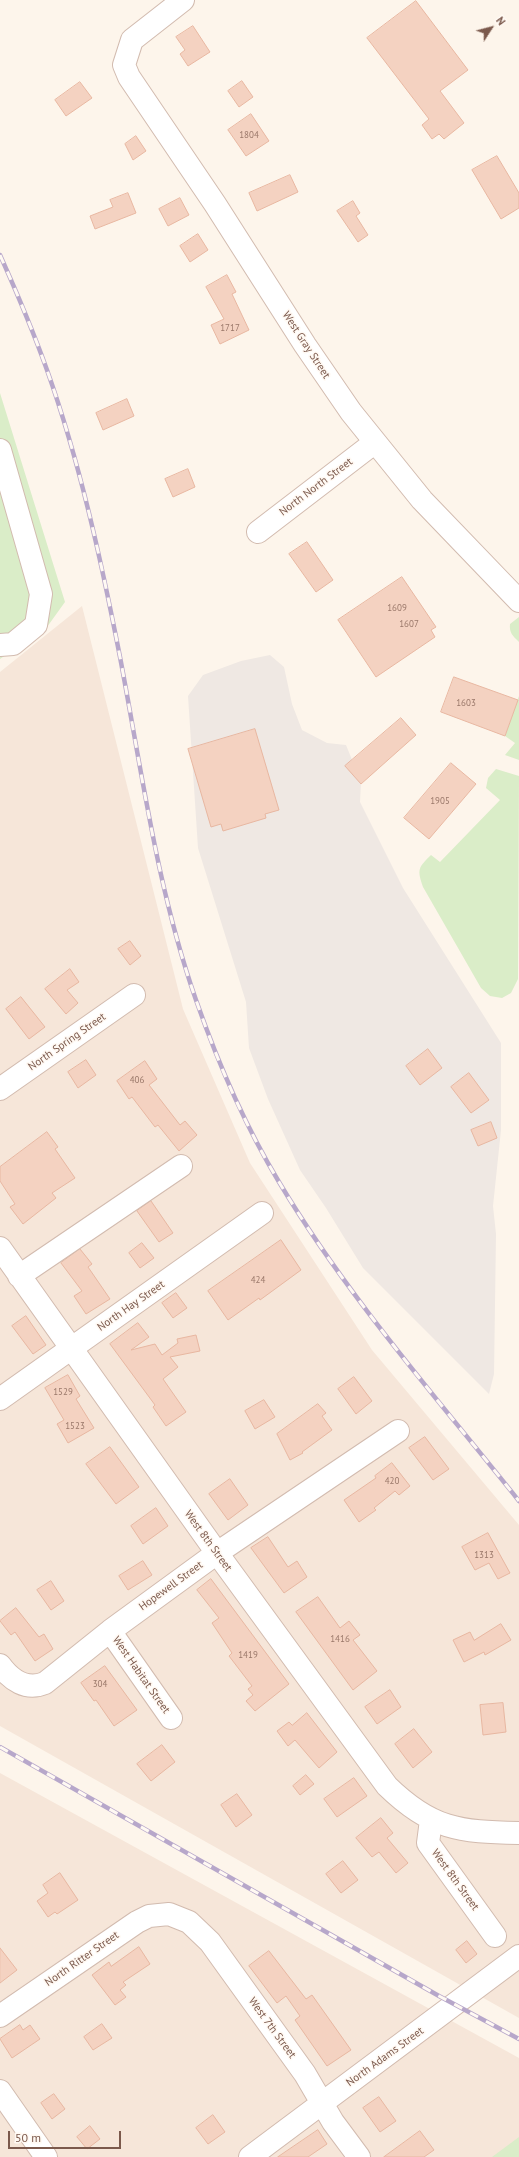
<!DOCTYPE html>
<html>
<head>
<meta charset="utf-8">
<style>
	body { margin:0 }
	#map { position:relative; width:519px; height:2157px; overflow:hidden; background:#fdf5eb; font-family:"PT Sans",sans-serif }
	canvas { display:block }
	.north { position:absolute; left:471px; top:8px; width:40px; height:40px; -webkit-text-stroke:3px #fff9f3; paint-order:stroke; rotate:54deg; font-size:11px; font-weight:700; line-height:16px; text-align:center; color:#7b594c }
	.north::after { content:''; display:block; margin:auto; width:14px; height:18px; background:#7b594c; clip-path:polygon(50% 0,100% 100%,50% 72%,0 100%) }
	.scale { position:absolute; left:8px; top:2131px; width:113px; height:18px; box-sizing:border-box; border:2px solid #7b594c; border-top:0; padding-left:5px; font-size:12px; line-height:14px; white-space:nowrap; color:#7b594c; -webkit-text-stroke:3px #fff9f3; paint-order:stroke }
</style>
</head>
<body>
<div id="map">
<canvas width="519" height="2157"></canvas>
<div class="north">N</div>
<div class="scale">50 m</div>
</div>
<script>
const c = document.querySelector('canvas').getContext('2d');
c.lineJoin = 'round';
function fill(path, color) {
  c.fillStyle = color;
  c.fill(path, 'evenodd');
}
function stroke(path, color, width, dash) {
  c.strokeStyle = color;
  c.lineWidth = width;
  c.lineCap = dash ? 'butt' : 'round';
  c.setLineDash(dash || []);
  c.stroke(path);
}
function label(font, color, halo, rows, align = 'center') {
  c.font = font + ' "PT Sans",sans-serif';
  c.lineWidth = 3;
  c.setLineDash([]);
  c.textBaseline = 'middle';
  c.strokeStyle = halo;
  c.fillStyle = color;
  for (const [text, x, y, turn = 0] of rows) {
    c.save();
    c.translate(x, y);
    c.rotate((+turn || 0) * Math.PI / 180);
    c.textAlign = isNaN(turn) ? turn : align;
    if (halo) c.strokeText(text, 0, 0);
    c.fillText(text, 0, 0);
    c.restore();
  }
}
const residential = new Path2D(`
	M82,606L183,1009L250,1163L372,1350L519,1525V2018L0,1726V672Z
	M0,1773L519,2058V2157H0Z`);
const industrial = new Path2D(`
	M270,655L284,667L292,704L302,730L327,743L346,745L361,782L360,802L403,888L501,1043V1130L493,1206L496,1234L494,1374L489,1394L363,1268L326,1208L300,1170L268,1099L249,1048L246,1002L198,848L188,696L203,675L241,661Z`);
const green = new Path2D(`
	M0,393L65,602L47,627L0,659Z
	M519,617V642C513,636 509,633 510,624Z
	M519,696V760L505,755L515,743L505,736Z
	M496,769L519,776L518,979L511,993L502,998L490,996L481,988L423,887C417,869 418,868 431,855L440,862L500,800L486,788L488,778Z
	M519,2137V2157H492Z`);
const building = new Path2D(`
	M416,1L468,70L440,91L464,123L444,139L439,134L432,139L422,125L429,119L367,38Z
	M193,26L210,52L188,66L180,54L185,50L176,37Z
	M242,81L253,97L239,107L228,91Z
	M80,82L92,98L66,116L55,100Z
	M251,114L269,141L246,156L228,130Z
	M136,136L146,151L133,160L125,144Z
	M497,156L519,193V208L501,219L472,170Z
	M290,175L298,192L257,211L249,193Z
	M128,193L136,213L95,229L90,216L113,207L110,200Z
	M180,198L189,215L168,226L159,209Z
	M353,201L360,213L356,216L368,235L358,242L337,211Z
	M198,234L208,250L190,262L180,246Z
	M227,275L236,292L232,294L249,330L220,344L211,325L224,319L206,287Z
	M127,399L134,416L103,430L96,413Z
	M188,469L195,487L173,497L165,479Z
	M307,542L333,580L316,592L289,554Z
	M402,577L436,627L431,630L435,637L376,677L338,620Z
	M454,677L518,700L505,736L441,712Z
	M401,718L416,735L361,784L345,766Z
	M255,729L279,810L265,814L266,818L223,831L221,824L211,827L188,749Z
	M451,763L476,784L429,839L404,818Z
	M130,941L141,956L130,965L118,949Z
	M70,969L79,982L67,990L78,1003L66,1014L45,989Z
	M21,997L45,1027L29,1039L6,1009Z
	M428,1049L442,1068L420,1085L406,1066Z
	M86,1060L96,1075L78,1088L68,1072Z
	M145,1061L157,1079L149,1085L180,1125L185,1121L197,1135L179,1151L158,1125L155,1127L132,1097L129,1099L117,1081Z
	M469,1073L489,1100L471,1113L451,1087Z
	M491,1122L497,1138L478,1146L471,1130Z
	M47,1132L58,1147L55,1149L75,1178L52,1193L56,1198L23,1224L10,1207L15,1204L0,1181V1167Z
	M151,1201L173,1233L159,1242L137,1211Z
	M281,1240L301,1270L260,1300L259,1298L228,1320L208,1291Z
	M142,1243L154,1258L140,1268L129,1253Z
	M80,1249L92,1264L88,1267L110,1299L86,1314L74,1296L82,1291L61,1263Z
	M176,1293L187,1308L173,1318L162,1303Z
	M26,1316L46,1345L33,1354L12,1326Z
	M138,1323L149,1337L131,1350L155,1344L162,1355L178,1343L177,1339L196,1335L200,1351L170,1357L178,1367L163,1379L186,1412L166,1426L153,1407L155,1405L110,1344Z
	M68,1375L80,1396L76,1399L94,1428L68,1443L57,1424L64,1420L45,1388Z
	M354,1377L372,1401L356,1414L338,1389Z
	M264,1400L275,1417L255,1429L245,1411Z
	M318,1404L326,1413L322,1416L332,1430L302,1452L303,1453L290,1460L277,1434Z
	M425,1437L449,1469L433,1480L409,1448Z
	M110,1447L139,1487L116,1504L86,1464Z
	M392,1463L410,1486L399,1495L395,1491L374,1508L376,1510L359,1522L344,1500L376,1478L375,1476Z
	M230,1479L248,1505L228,1520L209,1494Z
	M156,1508L168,1526L143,1544L131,1526Z
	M488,1533L510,1573L498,1579L489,1563L475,1570L462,1547Z
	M268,1537L288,1567L297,1561L307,1577L284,1593L251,1548Z
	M143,1561L152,1575L128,1590L119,1576Z
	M211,1579L289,1684L255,1711L246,1701L253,1695L248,1689L252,1686L229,1656L232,1653L212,1623L219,1618L197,1590Z
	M51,1581L64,1601L51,1610L37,1590Z
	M318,1597L340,1628L349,1621L360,1635L353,1640L377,1671L353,1690L296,1612Z
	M16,1608L39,1637L44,1634L53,1649L35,1661L15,1632L11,1635L0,1621Z
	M501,1624L511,1640L485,1655L484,1652L464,1662L453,1640L470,1632L474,1640Z
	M105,1666L137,1710L114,1726L96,1700L94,1701L81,1683Z
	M390,1690L401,1707L377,1724L365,1707Z
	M503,1703L506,1732L483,1735L480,1705Z
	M307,1713L337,1752L319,1768L295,1740L288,1746L277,1731L289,1722L292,1725Z
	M414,1729L432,1752L413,1768L395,1744Z
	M162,1745L175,1762L151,1781L137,1764Z
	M306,1775L314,1784L300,1795L293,1786Z
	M354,1778L367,1796L337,1817L324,1799Z
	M237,1794L252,1815L236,1827L221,1805Z
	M381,1818L393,1833L387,1838L408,1863L396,1873L379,1852L372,1857L356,1838Z
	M343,1861L358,1880L341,1893L326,1874Z
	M60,1873L78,1900L57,1914L55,1912L48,1917L37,1901L48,1893L43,1885Z
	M467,1941L477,1954L466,1963L456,1950Z
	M139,1947L150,1964L123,1982L126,1985L120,1990L126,1997L115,2005L92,1975L109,1962L111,1966Z
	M0,1948L17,1970L0,1983Z
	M269,1951L306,1999L312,1995L351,2050L327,2066L295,2020L300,2016L286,1996L277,2003L249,1966Z
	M102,2024L112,2038L93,2050L84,2037Z
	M20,2025L23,2030L30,2025L40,2039L12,2058L0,2039Z
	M54,2094L65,2109L52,2119L41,2103Z
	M379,2097L396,2121L380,2132L363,2108Z
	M213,2115L225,2132L208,2144L196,2128Z
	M90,2126L100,2139L87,2149L77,2137Z
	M318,2130L327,2144L308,2157H278Z
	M420,2131L434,2150L424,2157H384Z`);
const minor = new Path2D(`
	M183,0L132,40L124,65L129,77L215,204L305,345L351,412L422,500L519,601
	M0,450L41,594L36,625L13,644L0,645
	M258,532L374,443
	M0,1089L134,995
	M0,1248L217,1553L387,1786C431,1829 459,1832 519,1833
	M19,1276L181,1166
	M0,1399L262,1213
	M110,1631L171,1718
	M0,1665C11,1680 26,1691 45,1683L110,1631L217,1553L398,1431
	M431,1820L428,1843L495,1936
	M0,2016L137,1922L149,1916L169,1914L189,1922L210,1942L305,2074L333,2122L359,2157
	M0,2091L46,2157
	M250,2157L519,1956`);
const rail = new Path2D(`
	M0,255C17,293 33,331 47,370C80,463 101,560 120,657C142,772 157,889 196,1000C218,1063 244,1124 279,1182C347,1296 436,1397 519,1501
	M0,1747L439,1996L519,2039`);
const numberNames = [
	["1804",249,135],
	["1717",230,328],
	["1609",397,608],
	["1607",409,624],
	["1603",466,703],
	["1905",440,801],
	["406",137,1080],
	["424",258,1280],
	["1529",63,1392],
	["1523",75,1426],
	["420",392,1481],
	["1313",484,1555],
	["1416",340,1639],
	["1419",248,1655],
	["304",100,1684]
];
const streetNames = [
	["West Gray Street",306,345,57],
	["North North Street",316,487,-37],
	["North Spring Street",67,1042,-35],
	["North Hay Street",131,1306,-35],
	["West 8th Street",208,1541,54],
	["Hopewell Street",171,1586,-36],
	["West Habitat Street",141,1675,55],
	["West 8th Street",455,1880,54],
	["North Ritter Street",82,1959,-35],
	["West 7th Street",272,2028,54],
	["North Adams Street",385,2057,-36]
];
fill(residential, '#f6e6d9');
fill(industrial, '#efe8e3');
fill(green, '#daedc8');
fill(building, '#f4d2c1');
stroke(building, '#e8b7a1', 1);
stroke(minor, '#d2bbaf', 24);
stroke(minor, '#fff', 22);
stroke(rail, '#b7a7ca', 4.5);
stroke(rail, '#fff9f3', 3, [9]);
label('9px', '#997769', null, numberNames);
label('11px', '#7b594c', '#fff9f3', streetNames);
</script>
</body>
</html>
